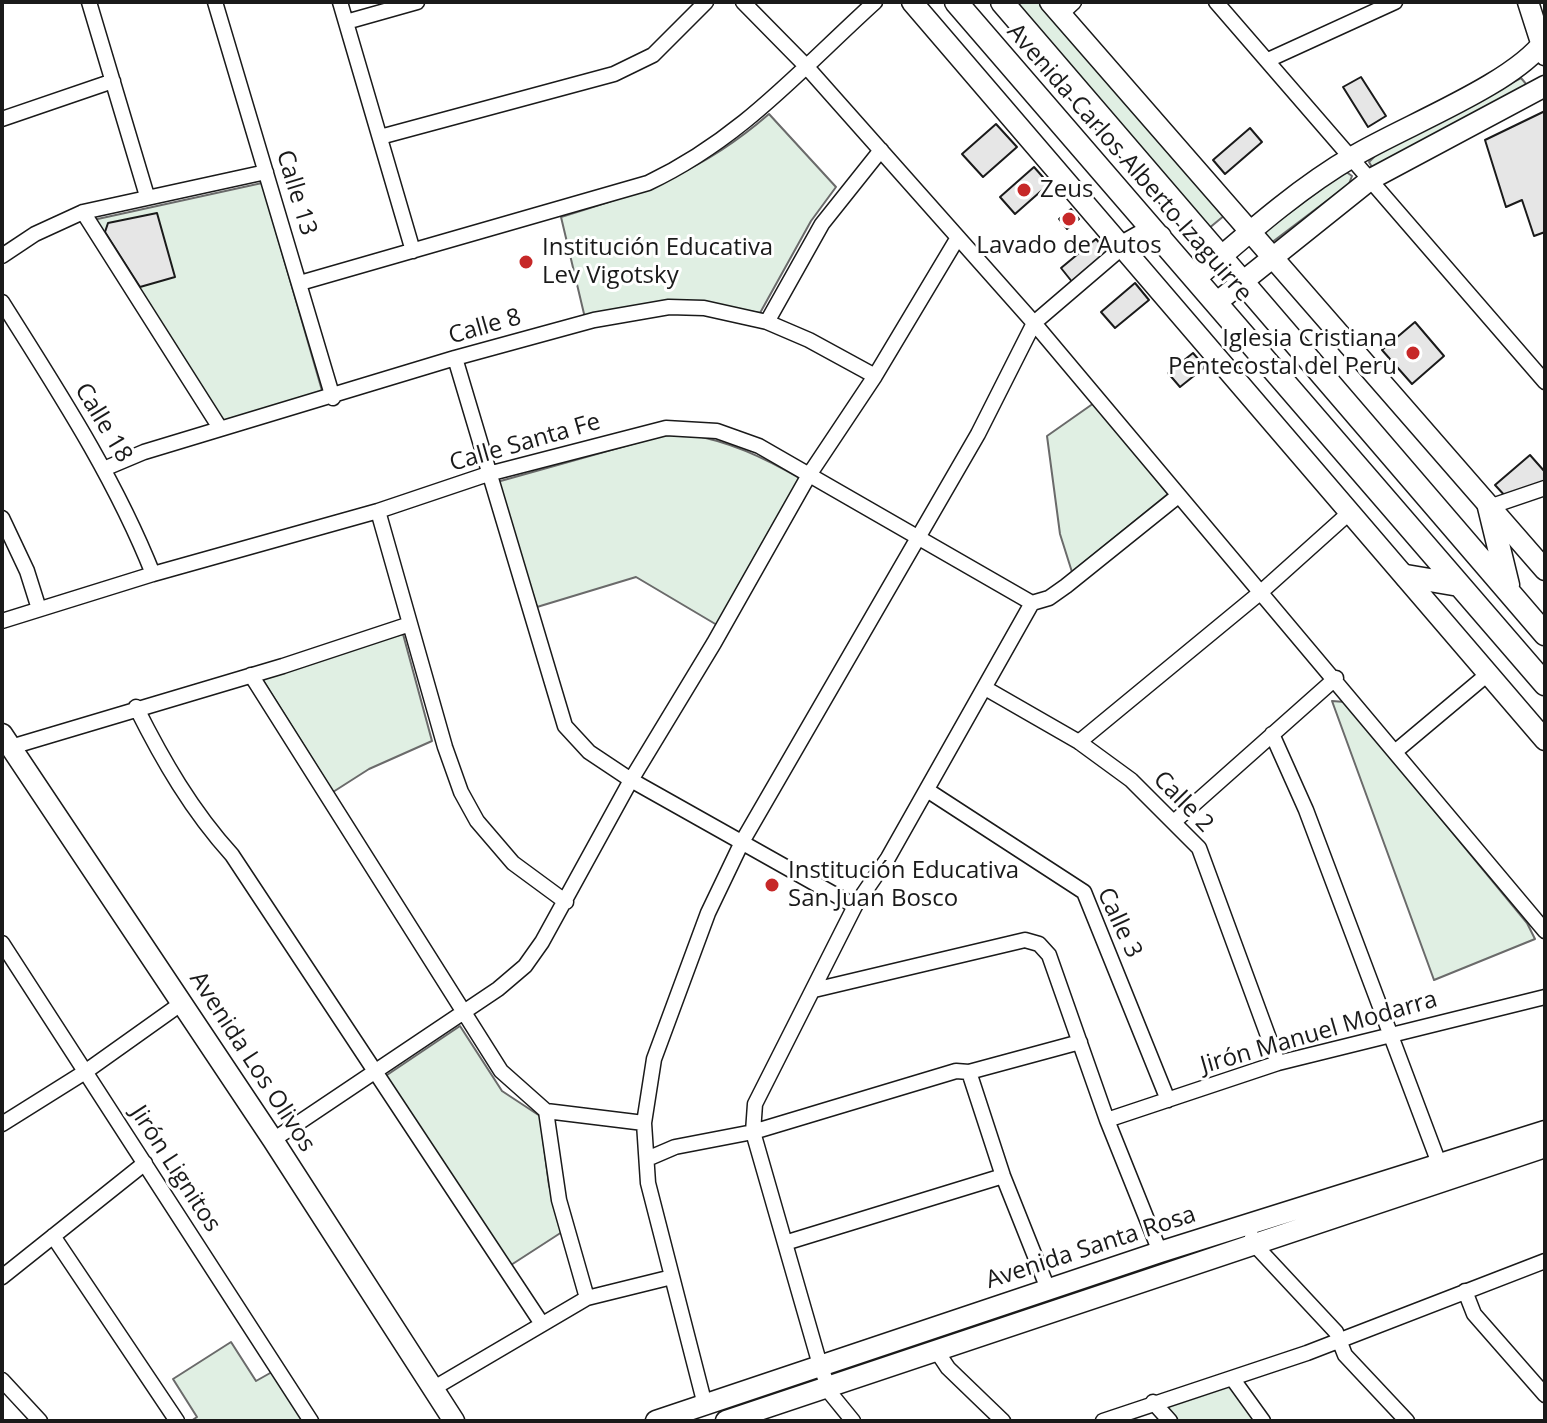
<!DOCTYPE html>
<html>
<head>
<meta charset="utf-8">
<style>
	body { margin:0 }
	#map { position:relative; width:1547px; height:1423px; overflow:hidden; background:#fff; font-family:"Open Sans",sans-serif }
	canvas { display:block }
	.frame { position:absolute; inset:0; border:4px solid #1a1a1a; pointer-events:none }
</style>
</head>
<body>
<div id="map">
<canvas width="1547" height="1423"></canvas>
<div class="frame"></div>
</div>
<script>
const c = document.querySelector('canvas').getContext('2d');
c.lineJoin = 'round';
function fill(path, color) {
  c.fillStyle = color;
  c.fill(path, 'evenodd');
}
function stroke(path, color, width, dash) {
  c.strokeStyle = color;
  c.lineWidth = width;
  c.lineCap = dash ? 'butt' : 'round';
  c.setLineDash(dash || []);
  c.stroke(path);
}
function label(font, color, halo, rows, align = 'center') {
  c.font = font + ' "Open Sans",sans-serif';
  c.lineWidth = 6;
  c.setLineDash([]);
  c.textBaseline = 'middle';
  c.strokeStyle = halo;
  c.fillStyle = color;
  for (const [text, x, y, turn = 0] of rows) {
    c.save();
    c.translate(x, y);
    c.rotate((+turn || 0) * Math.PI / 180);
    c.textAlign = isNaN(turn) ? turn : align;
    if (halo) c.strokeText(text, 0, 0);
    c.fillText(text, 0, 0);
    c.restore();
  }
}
const green = new Path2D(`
	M1010,2H1041L1225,215L1208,229Z
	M1521,78L1527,85L1373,169L1369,162L1379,152Z
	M769,114L836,187L811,221L760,313L697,302L585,318L561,217C645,191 701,173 769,114Z
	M1345,171L1352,176L1349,184L1271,243L1265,234L1267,230Z
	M262,183L323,394L222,423L93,220Z
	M1094,403L1168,494L1072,572L1060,534L1047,436Z
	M686,434C729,441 763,457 801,479L717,625L636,577L537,607L497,482L661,436Z
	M403,634L432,741L369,769L333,792L261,677L288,666Z
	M1332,701L1345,702L1527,923L1535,939L1434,980Z
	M460,1026L502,1091L540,1116L549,1185L562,1232L511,1265L384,1077Z
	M231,1342L256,1381L279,1368L311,1421H191L197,1417L173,1379Z
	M1229,1385L1256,1421H1177L1163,1406Z`);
const building = new Path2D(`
	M1361,77L1386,116L1368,127L1343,87Z
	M1545,111V232L1534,236L1522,200L1506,207L1485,140Z
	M996,124L1017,147L983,177L962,154Z
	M1250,128L1262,142L1225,174L1213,160Z
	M1034,167L1049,184L1015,214L1000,197Z
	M1071,209L1079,219L1067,229L1059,219Z
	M157,213L175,277L140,287L105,232L108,223Z
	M1096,239L1108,253L1073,283L1061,268Z
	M1135,283L1149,300L1115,328L1101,312Z
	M1415,322L1444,356L1412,384L1382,350Z
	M1193,353L1205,367L1180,387L1168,373Z
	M1530,455L1545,472V483L1507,498L1495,485Z`);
const street = new Path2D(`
	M89,2L147,196
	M215,2L333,398
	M340,2L413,251
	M743,2L805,65L1034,323L1545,931
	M1216,2L1545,382
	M1061,14L1074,2
	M346,22L417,2
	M1268,60L1395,2
	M2,119L113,81
	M380,137L614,74L653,55L706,2
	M83,212L220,428
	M2,256L35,234L83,212L266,172
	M300,283L648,183C741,139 800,70 875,2
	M2,302C58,391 114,476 153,574
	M767,322L822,224L881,150
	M455,358L565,726L589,752L631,780L855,906
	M106,468L144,452L455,358L594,320L669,307L704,308L767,322L809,340L875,376
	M1489,507L1545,488
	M378,511L445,747L461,792L477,821L513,863L566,902
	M2,518L27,571L39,609
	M2,621L153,574L378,511L488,474L666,428L717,431L759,446L1032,603
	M251,675L501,1071L546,1111L644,1123
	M985,688L1079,742L1131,780L1199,848L1278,1063
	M136,707C163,761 192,811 232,855L542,1324
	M1272,734L1306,810L1440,1166
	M1079,742L1261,592L1349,513
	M11,747L283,666L410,624
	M1396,751L1489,673
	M927,790L1084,892L1168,1100
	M1175,821L1336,678
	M2,943L311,1421
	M814,990L1025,940L1039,944L1049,955L1107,1120L1160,1252
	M969,1072L1003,1176L1048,1289
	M546,1111L559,1200L587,1298
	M1107,1120L1278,1063L1545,997
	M2,1124L85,1072L182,1003
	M273,1140L498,989L525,966L542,942L631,780L714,643L809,475L875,376L957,239
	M647,1159L675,1147L753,1132L956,1071L969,1072L1080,1042
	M53,1236L177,1421
	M1252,1237L1253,1243L1336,1332L1345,1355L1407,1421
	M788,1242L1003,1176
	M2,1277L145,1163
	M1465,1291L1474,1314L1545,1395
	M936,1350L948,1368L1003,1421
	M1232,1378L1263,1421
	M2,1380L40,1421
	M434,1388L587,1298L672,1277
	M1153,1402L1170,1421
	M705,1405L648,1183L644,1123L654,1059L708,913L742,842L978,434L1034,323L1124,246
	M853,1421L831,1394L820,1365L753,1132L755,1104L855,906L888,858L1032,603L1049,598L1066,586L1178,496
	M1103,1421L1307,1353L1545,1261`);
const secondary = new Path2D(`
	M912,2L1545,740
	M1050,2L1545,570
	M1528,2L1545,55
	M1195,279C1245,236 1297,189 1354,156C1404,126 1514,84 1545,40
	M1216,303L1371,179L1545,86
	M2,734L273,1140L454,1421
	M656,1421L1160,1252L1545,1131
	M726,1421L1545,1147`);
const primary = new Path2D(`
	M956,2L1545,684
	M1002,2L1545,634
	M1124,246L1140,237H1160
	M1489,507L1508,585
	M1406,576L1459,585`);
const markers = [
	[1024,190,8,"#c62828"],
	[1069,219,8,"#c62828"],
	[526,262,8,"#c62828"],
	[1413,353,8,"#c62828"],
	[772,885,8,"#c62828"]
];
const streetNames = [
	["Avenida Carlos Alberto Izaguirre",1129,163,49],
	["Calle 13",296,193,73],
	["Calle 8",485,327,-16],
	["Calle 18",103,423,59],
	["Calle Santa Fe",525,443,-16],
	["Calle 2",1183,802,46],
	["Calle 3",1119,923,65],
	["Jirón Manuel Modarra",1319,1033,-16],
	["Avenida Los Olivos",252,1062,57],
	["Jirón Lignitos",175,1169,57],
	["Avenida Santa Rosa",1091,1248,-18]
];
const poiNames = [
	["Zeus",1040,190],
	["Lavado de Autos",1069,246,"center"],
	["Institución Educativa",542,248],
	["Lev Vigotsky",542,276],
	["Iglesia Cristiana",1397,339,"right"],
	["Pentecostal del Peru",1397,367,"right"],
	["Institución Educativa",788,871],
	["San Juan Bosco",788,899]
];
fill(green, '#e0efe3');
stroke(green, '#6a6a6a', 2);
fill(building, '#e6e6e6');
stroke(building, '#1a1a1a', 2);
stroke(street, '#1a1a1a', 17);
stroke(secondary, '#1a1a1a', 23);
stroke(primary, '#1a1a1a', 25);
stroke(street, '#fff', 14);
stroke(secondary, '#fff', 20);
stroke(primary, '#fff', 22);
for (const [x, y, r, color] of markers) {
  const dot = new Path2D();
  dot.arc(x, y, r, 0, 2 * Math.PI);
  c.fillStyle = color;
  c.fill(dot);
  stroke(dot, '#fff', 3);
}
label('24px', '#1a1a1a', '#fff', streetNames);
label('24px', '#1a1a1a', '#fff', poiNames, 'left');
</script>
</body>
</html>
